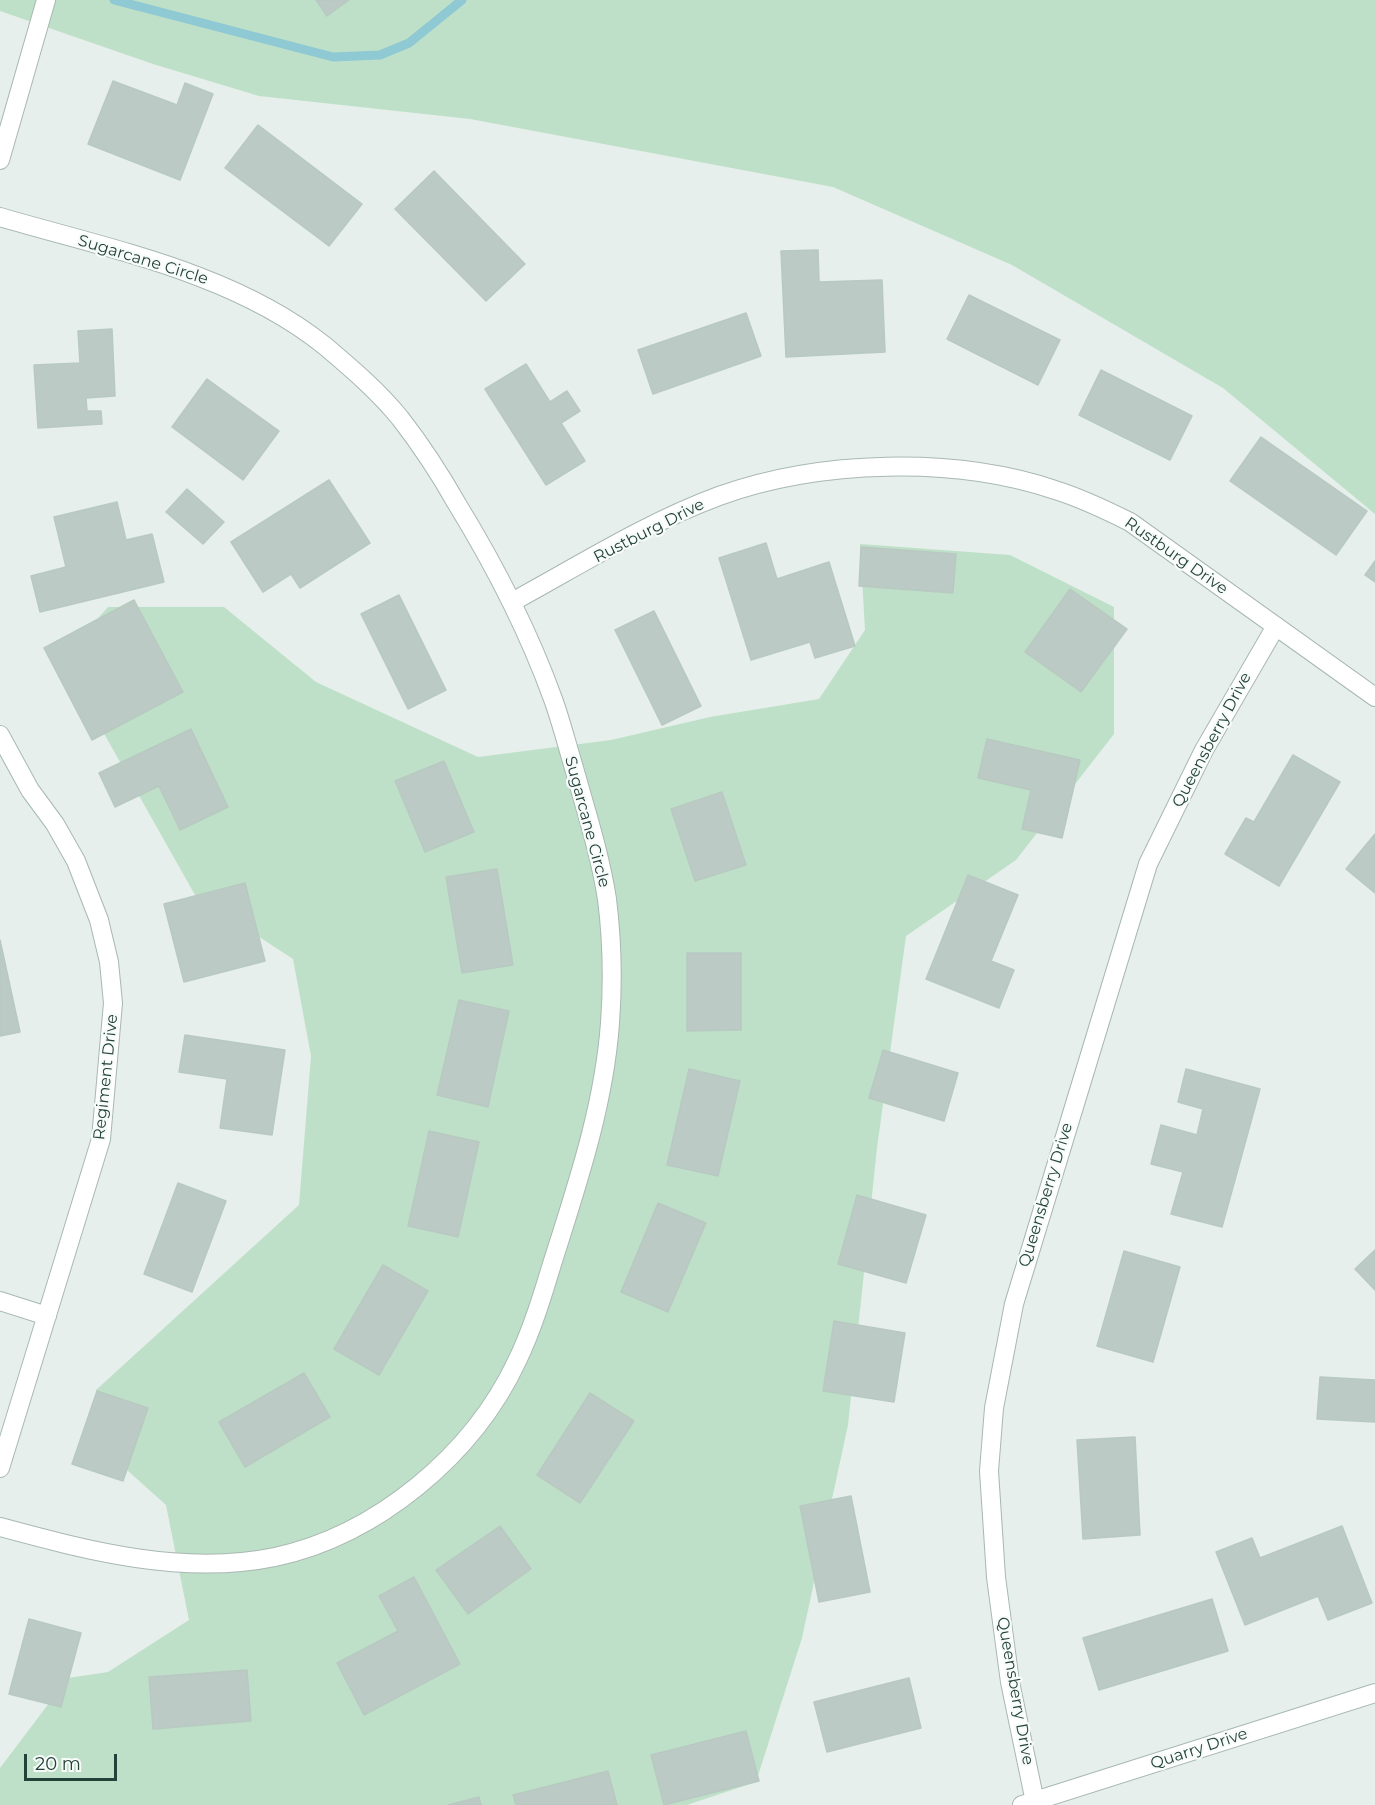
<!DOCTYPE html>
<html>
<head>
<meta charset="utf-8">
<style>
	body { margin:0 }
	#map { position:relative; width:1375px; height:1805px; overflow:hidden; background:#e6efeb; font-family:Montserrat,sans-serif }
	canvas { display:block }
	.scale { position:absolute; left:24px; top:1754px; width:93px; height:27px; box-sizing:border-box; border:3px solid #24423a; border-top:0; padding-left:8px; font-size:18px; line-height:21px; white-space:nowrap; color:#24423a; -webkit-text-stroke:4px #f7fbf9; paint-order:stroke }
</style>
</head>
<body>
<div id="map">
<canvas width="1375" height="1805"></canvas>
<div class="scale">20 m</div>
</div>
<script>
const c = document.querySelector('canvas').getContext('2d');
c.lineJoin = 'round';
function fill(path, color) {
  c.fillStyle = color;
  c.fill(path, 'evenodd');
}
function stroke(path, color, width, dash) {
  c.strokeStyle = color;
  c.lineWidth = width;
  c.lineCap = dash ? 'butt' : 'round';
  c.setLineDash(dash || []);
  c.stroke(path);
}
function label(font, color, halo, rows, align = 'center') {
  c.font = font + ' Montserrat,sans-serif';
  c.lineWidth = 4.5;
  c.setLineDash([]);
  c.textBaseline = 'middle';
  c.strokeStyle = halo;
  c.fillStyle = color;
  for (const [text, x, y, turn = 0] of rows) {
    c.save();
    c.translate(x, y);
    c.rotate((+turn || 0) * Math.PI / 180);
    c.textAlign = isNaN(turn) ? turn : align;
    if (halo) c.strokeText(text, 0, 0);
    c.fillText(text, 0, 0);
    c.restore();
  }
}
const green = new Path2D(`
	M0,0H1375V514L1223,388L1012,265L833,187L470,119L259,96L153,64L0,11Z
	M860,544L1010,555L1114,607V734L1016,860L906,936L877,1148L848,1425L802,1638L756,1782L687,1805H0V1768L68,1678L108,1672L189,1620L166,1505L108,1453L96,1390L299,1205L311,1056L293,959L195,895L62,659L108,607H224L316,682L478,757L611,740L710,717L819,699L865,630Z`);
const stream = new Path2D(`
	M114,0L333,57L380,55L409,43L462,0`);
const building = new Path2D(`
	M316,0H349L327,16Z
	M113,81L177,105L185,83L213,94L180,180L88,144Z
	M258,125L362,204L329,246L225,168Z
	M434,171L525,264L486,301L395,209Z
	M818,250L819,282L882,280L885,352L786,357L781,251Z
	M969,295L1060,340L1038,385L947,339Z
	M746,313L761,356L653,394L638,350Z
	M112,329L115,396L86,398L87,411H101L102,424L38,428L34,365L80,363L78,331Z
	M526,364L550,402L567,391L580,411L561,423L585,461L546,485L485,389Z
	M1101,370L1192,416L1170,460L1079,415Z
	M207,379L279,431L243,480L172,427Z
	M1261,437L1367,511L1336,555L1230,481Z
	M329,480L370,543L300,588L291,574L263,592L231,542Z
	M187,489L224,522L203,544L166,512Z
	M117,502L126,540L152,534L164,582L40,612L31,576L66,567L54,517Z
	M766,543L777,579L829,562L855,646L815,658L810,642L751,660L719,558Z
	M861,547L956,554L953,593L859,586Z
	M1375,561V582L1365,575Z
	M1070,589L1127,629L1081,692L1025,652Z
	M399,595L446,690L408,709L361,614Z
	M134,600L183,692L92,740L44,648Z
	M654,611L701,706L662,725L615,630Z
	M191,729L228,807L180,830L159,786L115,807L99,773Z
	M987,739L1080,760L1062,838L1022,829L1031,790L978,778Z
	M1293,755L1340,782L1279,886L1225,854L1246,818L1254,822Z
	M444,761L474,832L425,852L395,781Z
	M722,792L746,865L695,881L671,809Z
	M1375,834V893L1346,869Z
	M497,869L513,965L462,973L446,877Z
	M968,875L1018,895L991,961L1014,970L999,1008L926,979Z
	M245,883L265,961L184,982L164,904Z
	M0,940L20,1032L0,1036Z
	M687,953H741V1030L687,1031Z
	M459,1000L509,1011L488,1107L437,1095Z
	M185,1035L285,1050L272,1135L220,1128L227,1079L179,1072Z
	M883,1050L958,1073L944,1121L869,1098Z
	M689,1069L740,1081L718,1176L667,1165Z
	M1186,1069L1260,1089L1222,1227L1171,1214L1183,1172L1151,1164L1161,1125L1197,1135L1203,1109L1178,1102Z
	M429,1131L479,1142L458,1237L408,1226Z
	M178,1183L226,1201L192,1292L144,1274Z
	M857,1195L926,1215L906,1283L838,1264Z
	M658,1203L706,1223L668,1312L621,1292Z
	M1375,1250V1290L1355,1269Z
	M1124,1251L1180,1267L1153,1362L1097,1346Z
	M383,1265L428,1291L379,1375L334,1349Z
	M834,1321L905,1333L894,1402L823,1391Z
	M304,1373L330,1417L245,1467L219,1422Z
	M1320,1377L1375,1380V1422L1317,1419Z
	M97,1391L148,1408L123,1481L72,1464Z
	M590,1393L634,1421L580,1503L537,1475Z
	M1135,1437L1140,1535L1083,1539L1077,1440Z
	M851,1496L870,1592L819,1602L800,1506Z
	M500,1526L531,1569L468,1614L436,1570Z
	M1342,1526L1372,1603L1328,1620L1318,1596L1245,1625L1216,1552L1252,1538L1260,1558Z
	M414,1577L460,1664L364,1715L337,1663L398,1631L379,1596Z
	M1212,1599L1228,1651L1099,1690L1083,1638Z
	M29,1619L81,1633L61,1707L9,1694Z
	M247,1670L251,1721L153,1729L149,1677Z
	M909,1678L921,1728L827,1752L814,1702Z
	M746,1731L759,1781L664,1805L651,1755Z
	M608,1771L617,1805H516L513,1795Z
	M479,1797L481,1805H448Z`);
const street = new Path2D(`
	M0,160L46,0
	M0,217C109,249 235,273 325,346C351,368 378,391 400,418C421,445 440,474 457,504C495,566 528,630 553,699C561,721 567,745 574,768C586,811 600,854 607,899C612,939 613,982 610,1023C604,1106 577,1185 552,1264C542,1297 532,1330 517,1361C473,1455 377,1535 275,1557C183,1576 89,1551 0,1527
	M512,602C580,565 646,523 719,496C819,460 954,456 1055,490C1081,498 1106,510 1130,522L1375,697
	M0,735L30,790L55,824L76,861L99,920L109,962L113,1003L101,1139L0,1468
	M0,1301L47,1316
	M1035,1802L1010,1682L996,1577L989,1471L994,1408L1014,1304L1148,864L1204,750L1276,626
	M1022,1805L1375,1693`);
const streetNames = [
	["Sugarcane Circle",143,260,17],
	["Rustburg Drive",649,531,-27],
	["Rustburg Drive",1176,556,35],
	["Queensberry Drive",1212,740,-62],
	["Sugarcane Circle",587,822,75],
	["Regiment Drive",106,1077,-84],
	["Queensberry Drive",1046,1195,-73],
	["Queensberry Drive",1015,1691,80],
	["Quarry Drive",1199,1749,-18]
];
fill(green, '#bfe0c8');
stroke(stream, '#8ec9d4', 9);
fill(building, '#bbcac4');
stroke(building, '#b8c9c2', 1.5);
stroke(street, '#a8b8b2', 20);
stroke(street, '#fff', 18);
label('16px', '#24423a', '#f7fbf9', streetNames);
</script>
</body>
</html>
